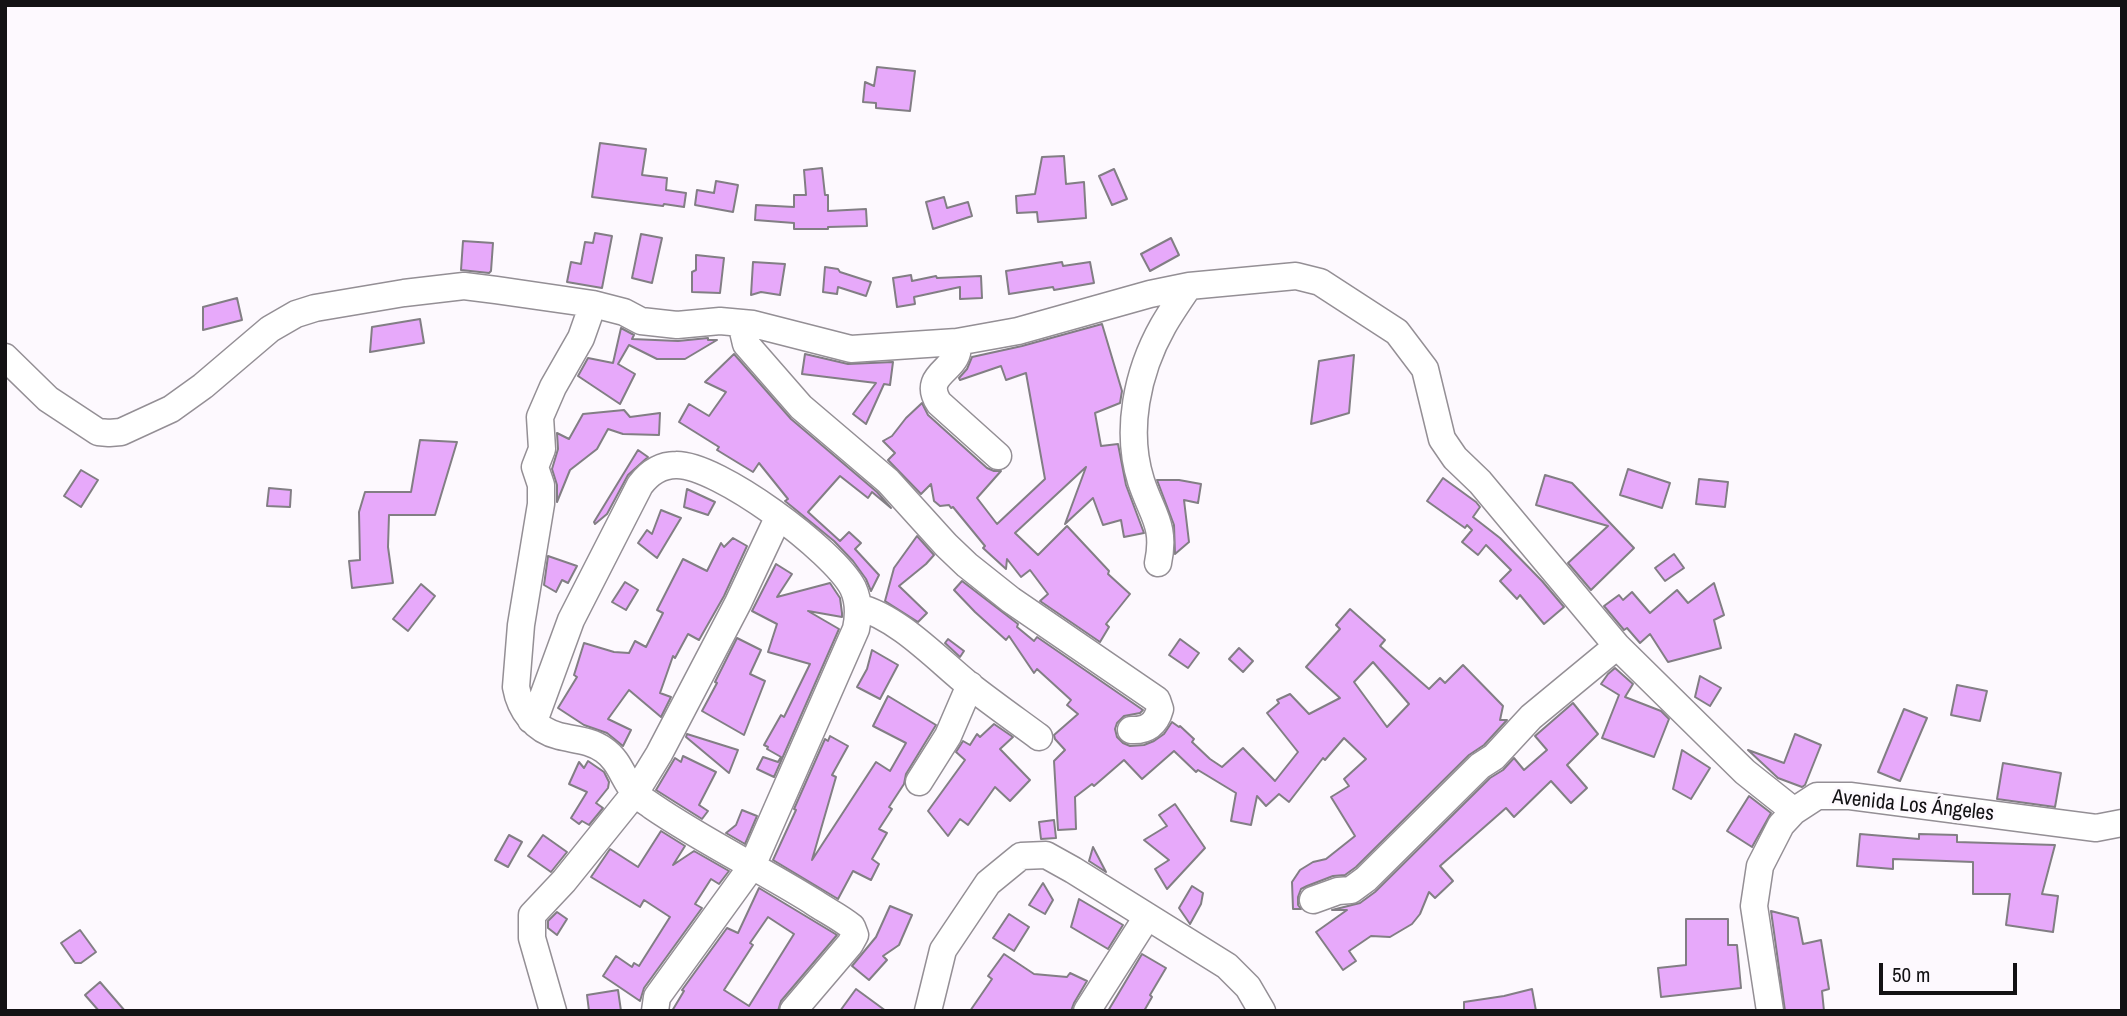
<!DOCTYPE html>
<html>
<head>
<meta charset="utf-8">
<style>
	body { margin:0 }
	#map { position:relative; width:2127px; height:1016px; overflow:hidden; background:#fdf9fe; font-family:"Archivo Narrow",sans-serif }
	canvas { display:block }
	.frame { position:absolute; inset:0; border:7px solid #131214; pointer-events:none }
	.scale { position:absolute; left:1879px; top:963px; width:138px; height:32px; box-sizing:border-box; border:4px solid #131214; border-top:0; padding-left:9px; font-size:21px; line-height:24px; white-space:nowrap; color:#131214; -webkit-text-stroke:5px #fdf9fe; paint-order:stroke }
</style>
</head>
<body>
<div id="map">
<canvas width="2127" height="1016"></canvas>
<div class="frame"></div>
<div class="scale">50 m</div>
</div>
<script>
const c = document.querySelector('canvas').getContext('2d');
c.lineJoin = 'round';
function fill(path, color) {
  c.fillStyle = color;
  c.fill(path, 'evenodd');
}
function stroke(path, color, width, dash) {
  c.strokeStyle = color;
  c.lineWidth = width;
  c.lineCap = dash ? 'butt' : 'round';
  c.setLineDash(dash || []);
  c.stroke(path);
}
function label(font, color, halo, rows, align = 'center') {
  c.font = font + ' "Archivo Narrow",sans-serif';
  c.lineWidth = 6;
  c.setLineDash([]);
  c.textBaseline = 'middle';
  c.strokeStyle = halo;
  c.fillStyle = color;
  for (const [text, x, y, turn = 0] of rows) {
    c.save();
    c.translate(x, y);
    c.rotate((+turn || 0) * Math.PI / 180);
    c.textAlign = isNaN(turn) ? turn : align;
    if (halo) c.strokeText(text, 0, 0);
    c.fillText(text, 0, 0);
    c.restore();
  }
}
const building = new Path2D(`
	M877,67L915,71L910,111L876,108V103L863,102L865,82L874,86Z
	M600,143L646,149L642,175L667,178L666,190L686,193L684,207L664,204L663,206L592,197Z
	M1064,156L1066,184L1084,182L1086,218L1038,222L1037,212L1017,213L1016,196L1035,194L1042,157Z
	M822,168L825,195H828V211L866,209L867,226L828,227V229H794V223L755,220L756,205L794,207V195H806L804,170Z
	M1114,169L1127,199L1112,205L1099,176Z
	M716,181L738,185L733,212L695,205L697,190L714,193Z
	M944,197L947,208L968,202L972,216L933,229L926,202Z
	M595,233L612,236L602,288L567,282L571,262L581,264L585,242L593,243Z
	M641,234L662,238L652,283L632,278Z
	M1171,238L1179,255L1150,271L1141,254Z
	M463,241L493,243L491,271L489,273L461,270Z
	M696,255L724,258L720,293L692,292V272L696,270Z
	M753,262L785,264L780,295L761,292L751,295Z
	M1062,262L1063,266L1090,262L1094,283L1054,290L1053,287L1009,294L1006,271Z
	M825,267L838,269L840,272L871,282L866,296L838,287L837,294L823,292Z
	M911,275L912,281L936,276L937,278L981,276L982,298L960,299V287L914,297L915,304L897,307L893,278Z
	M237,298L242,320L203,330V307Z
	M420,319L424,343L370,352L372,327Z
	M1102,324L1122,391L1120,403L1095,413L1101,446L1118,444L1126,485L1144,533L1124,537L1121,520L1103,525L1093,498L1065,524L1086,467L1015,533L1038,555L1067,526L1109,571L1108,574L1130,594L1106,624L1109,627L1100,642L1040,601L1048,594L1030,570L1021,577L1007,559L1006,569L983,548L985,546L953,507L951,508L949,505L940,506L934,501L931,484L921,494L888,460L895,453L883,441L892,436L906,418L922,403L928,415L987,468L994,471H1001L977,498L997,524L1045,479L1026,373L1006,380L1001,366L960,380L959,378L967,369L972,357L1022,346Z
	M621,328L634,335L632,339L678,341L708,338V340H717L685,359H657L629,345L618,364L635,374L620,404L578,376L588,358L613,363Z
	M734,354L791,419L877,492L891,508L872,492L868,498L840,476L808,512L840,541L849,532L861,543L855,549L879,575L871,591L866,579L853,561L834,541L785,501L788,499L759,463L753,472L717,450L719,447L679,422L689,404L709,416L726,392L705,382Z
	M805,354L848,364L893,362L890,385L884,384L866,424L853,414L876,383L802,374Z
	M1354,355L1349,413L1311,424L1319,361Z
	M624,410L630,417L660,413L659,435L623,434L608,429L597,449L570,470L557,502V485L552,469L558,449L557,433L569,439L583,414Z
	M420,440L457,442L435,515H389L388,547L393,583L352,588L349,561L360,560L359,512L365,492H411Z
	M638,450L648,457L628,475L607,514L595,524L594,522Z
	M1628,469L1670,483L1662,508L1620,495Z
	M81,470L98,480L81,507L64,496Z
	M1545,475L1572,483L1634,548L1591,590L1568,563L1608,526L1536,505Z
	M1443,478L1476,502L1480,507L1473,517L1500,538L1542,581L1564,607L1544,624L1520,595L1517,599L1500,581L1511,570L1486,545L1478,555L1462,542L1472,530L1467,525L1465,528L1427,501Z
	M1699,479L1728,482L1725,507L1696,504Z
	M1157,480H1179L1201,484L1198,503L1184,500L1189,542L1175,554L1174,525Z
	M269,488L291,490L290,507L267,506Z
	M687,489L715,502L708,515L684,507Z
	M661,510L681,518L657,558L638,543L647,530L652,534Z
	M917,536L934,555L926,564L899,586L927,613L918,622L885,601L894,568Z
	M733,538L747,546L724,596L699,640L688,634L675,658L673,656L660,693L671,697L661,717L629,690L608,719L631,730L623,746L607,733L584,725L558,708L577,677L574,675L584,643L614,652L629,653L635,641L646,647L663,613L657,610L683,559L707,571L721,543L724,547Z
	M1674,554L1684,568L1665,581L1655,568Z
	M548,556L577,566L568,583L562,580L556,592L544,585Z
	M776,564L792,574L777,597L830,583L840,598L842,613V617L808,611L839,629L774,777L757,769L763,757L778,762L781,757L767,749L768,747L764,745L781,715L784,717L810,664L768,652L777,624L752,611Z
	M962,581L1018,624L1017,627L1034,641L1037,637L1143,710L1140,713L1124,716L1117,723L1115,729L1117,737L1123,743L1130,746L1144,745L1154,741L1164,734L1172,722L1179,727L1180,726L1194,739L1192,742L1210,759L1222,767L1243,748L1275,781L1298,752L1267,713L1279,703L1277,700L1290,694L1309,714L1340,698L1306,667L1340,629L1336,625L1350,609L1385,640L1380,646L1429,689L1440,678L1445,683L1463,665L1503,706L1500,720H1507L1484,745L1469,755L1356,867L1345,875L1333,876L1307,886L1301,889L1298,897V905L1301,909H1293L1292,882L1300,870L1313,862L1326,859L1355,836L1331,797L1349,786L1344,779L1366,759L1344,738L1325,760L1323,758L1289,802L1279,794L1266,806L1257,796L1251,825L1231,821L1236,793L1198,770L1196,772L1174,751L1142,779L1124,760L1094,786L1092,784L1075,797L1076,829L1058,830L1054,761L1065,750L1055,739L1054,735L1078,714L1067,705L1071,700L1037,669L1034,673L1009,636L1006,640L975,612L954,590ZM1373,662L1409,704L1387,727L1354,682Z
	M625,582L638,590L626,610L612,602Z
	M1714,583L1724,615L1714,620L1721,648L1668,662L1650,634L1640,643L1627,628L1624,630L1604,606L1619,595L1623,600L1632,592L1650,613L1677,590L1688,603Z
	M421,584L435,596L408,631L393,619Z
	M737,638L761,650L750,674L765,681L744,735L702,711L717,683L715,682Z
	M948,639L964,651L960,657L945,643Z
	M1180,639L1199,653L1188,668L1169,655Z
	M1239,648L1253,661L1243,672L1229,659Z
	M872,650L898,665L880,699L857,687L867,669Z
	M1615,668L1633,684L1625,697L1661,711L1669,719L1654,757L1602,738L1619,695L1601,684L1608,674Z
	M1700,676L1721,688L1710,706L1695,697Z
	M1957,685L1987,691L1980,721L1951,715Z
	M888,696L936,725L906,774L904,784L889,807L892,809L879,829L887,833L872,859L879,864L871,880L853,871L838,899L773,860L796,810L794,809L825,739L828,741L830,736L848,746L832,775L836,777L812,860L876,762L890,771L906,743L873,726Z
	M1573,703L1598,734L1567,765L1587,788L1571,803L1551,781L1514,817L1506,808L1440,866L1453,881L1435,898L1429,892L1420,914L1412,924L1390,937L1371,936L1349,951L1356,961L1343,970L1316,932L1347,910H1332L1360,903L1375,892L1490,778L1503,770L1514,758L1524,770L1547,750L1535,736Z
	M1904,709L1927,718L1900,781L1878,772Z
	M994,724L1013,737L1000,749L1030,780L1010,801L995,787L968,825L960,819L948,836L928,811L965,760L956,752L963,741L970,745L977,734L980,737Z
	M687,734L738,750L729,773L686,737Z
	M1795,734L1821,745L1805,785L1802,787L1778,778L1748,750L1784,763Z
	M1682,750L1710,768L1691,799L1673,789Z
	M683,756L716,772L699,805L708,811L702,819L656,790L675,758L681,762Z
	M588,761L604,772L609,782L608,788L596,803L603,808L589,825L582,821L579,824L571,818L587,792L569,784L579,762L584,768Z
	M2003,763L2061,773L2055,807L1997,799Z
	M1749,796L1771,813L1752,847L1727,831Z
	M1175,804L1205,848L1167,889L1155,869L1169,860L1144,840L1167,826L1159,815Z
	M742,810L757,816L745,844L726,833L736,825Z
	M1054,820L1056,838L1041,839L1039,822Z
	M661,831L685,846L673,865L694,851L729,871L719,884L711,879L695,904L702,908L644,988L640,1001L603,976L616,956L632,967L634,963L639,966L670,917L644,900L640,907L591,877L610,849L638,867Z
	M1860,834L1919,839V834L1957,835V842L2055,845L2042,894L2058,896L2053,932L2006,925L2010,894H1973V862L1893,859V869L1857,866Z
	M509,835L522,842L508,867L495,860Z
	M543,835L567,852L551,872L528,856Z
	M1093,847L1106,872L1089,861Z
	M1043,883L1053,900L1045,914L1029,905Z
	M1192,886L1203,893L1201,904L1190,924L1179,908Z
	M759,888L837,935L781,1001L778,1011H672L684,991L682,990L727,928L738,933ZM768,917L794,934L749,1006L724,990L753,945L750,943Z
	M1079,899L1123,925L1108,949L1071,927Z
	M890,906L912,915L899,945L883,956L887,960L869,980L852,966L876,937Z
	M1771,911L1798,918L1803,944L1821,940L1829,989L1822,991L1824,1011H1785Z
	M557,912L567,919L557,935L548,928V921Z
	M1009,914L1029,927L1014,951L993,938Z
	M1686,919H1728V945H1737L1741,988L1661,997L1658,968L1686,965Z
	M80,930L96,952L81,963H75L61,943Z
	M1004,954L1034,974L1067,977L1070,973L1087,981L1074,1003L1071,1011H970L992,979L988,976Z
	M1142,954L1166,968L1150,995L1152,997L1144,1011H1108Z
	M100,982L125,1011H99L85,995Z
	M856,989L886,1011H840Z
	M1532,989L1536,1011H1464V1002L1504,996Z
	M618,990L621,1011H589L587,995Z`);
const minor = new Path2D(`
	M593,304L581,338L553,387L540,417L542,449L535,467L541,485V504L521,625L516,687C520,710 535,730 559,736C575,740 590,740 604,750C620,761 623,779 635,793C639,798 647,802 652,806C703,841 759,868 812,901C825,910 840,917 852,927L855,935L850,944L793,1011
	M741,323L746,344L801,407L888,481L946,545L967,565L1011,600L1157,700L1160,709C1156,724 1147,731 1131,730
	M957,342C964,370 919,372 939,403L998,456
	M5,357L48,399L98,432L109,433L121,432L171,409L203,386L270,329L296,314L315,308L404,293L464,286L496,290L593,304L624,312L641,321L677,325L720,321L753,324L851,349L957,342L1018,331L1150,294L1189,286L1296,276L1320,282L1397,332L1425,369L1442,439L1455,458L1480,482L1617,646L1745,772L1794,811
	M1158,563C1166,525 1152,515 1141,481C1125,431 1137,372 1163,326C1171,312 1180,299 1189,286
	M858,607C898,617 937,659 969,685C992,703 1016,720 1039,737
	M531,720L537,713L571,620L640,485C649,473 661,465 676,465C718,464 834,551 853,588C859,601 859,615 856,629L752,866L657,997L655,1011
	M919,782L948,736L970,685
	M1313,900L1338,891L1351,890L1366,879L1480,766L1494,757L1531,717L1617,646
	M553,1011L532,938V915L564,881L635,793L659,754L738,603L778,518
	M928,1011L943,950L988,883L1021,856L1046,855L1073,870L1227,966L1248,987L1262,1011
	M1087,1011L1147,917
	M1770,1011L1754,906L1760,866L1781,825L1794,811L1817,796H1850L2096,828L2122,823`);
const streetNames = [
	["Avenida Los Ángeles",1913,806,6]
];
fill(building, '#e7a9fa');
stroke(building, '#827e84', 2);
stroke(minor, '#948f95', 29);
stroke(minor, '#fff', 26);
label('21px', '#131214', '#fdf9fe', streetNames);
</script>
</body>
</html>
